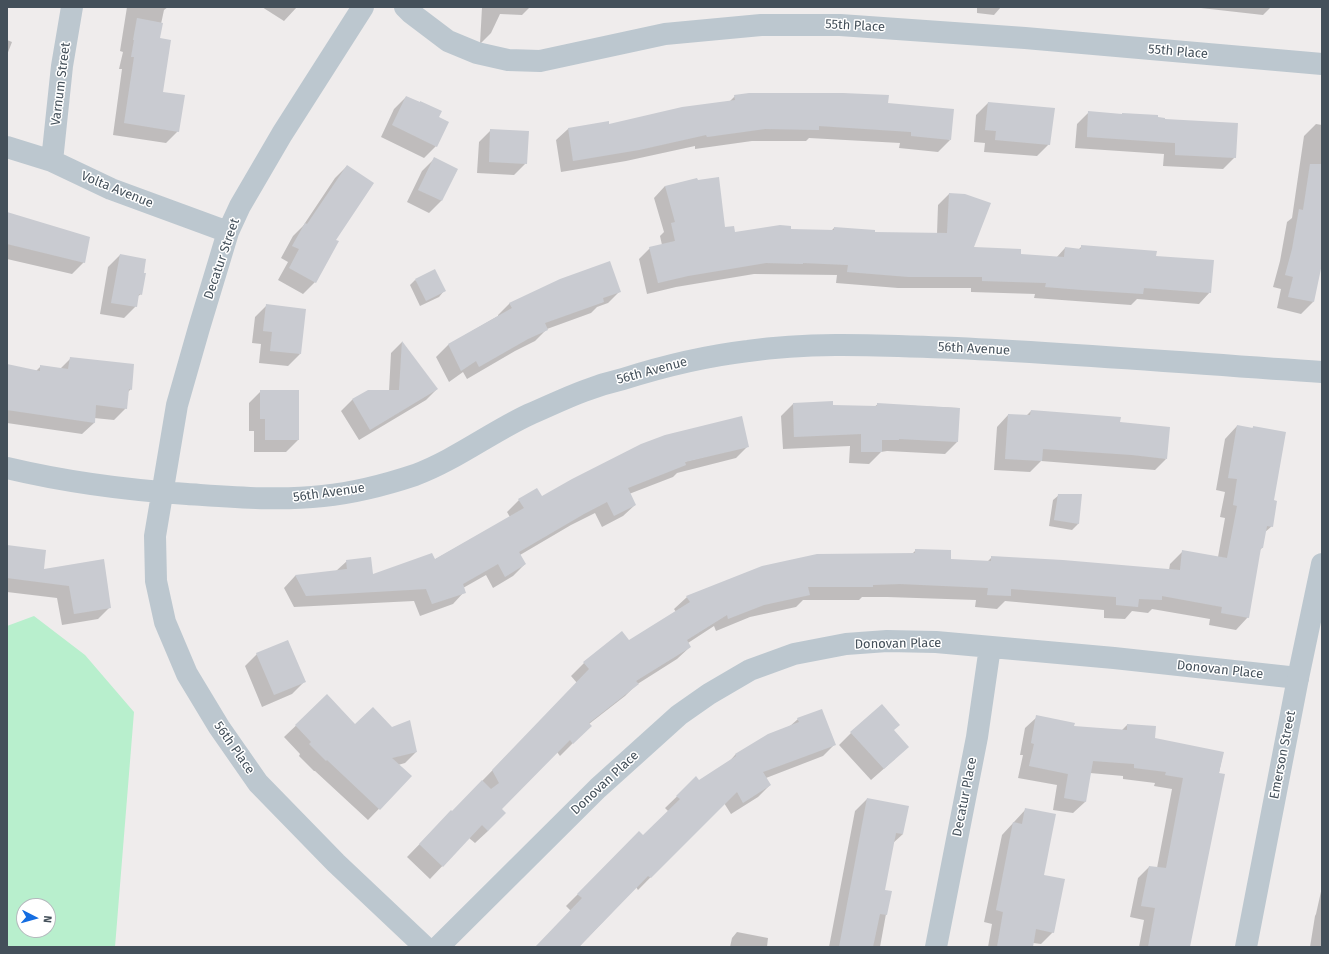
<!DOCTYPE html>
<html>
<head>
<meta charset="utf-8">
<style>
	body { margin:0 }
	#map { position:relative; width:1329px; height:954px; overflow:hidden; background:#efecec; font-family:"Fira Sans",sans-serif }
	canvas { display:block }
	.frame { position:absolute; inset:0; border:8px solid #44505a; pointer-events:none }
	.north { position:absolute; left:16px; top:898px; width:40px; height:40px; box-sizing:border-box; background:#fff; border:1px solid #b4b9bd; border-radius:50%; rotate:96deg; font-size:11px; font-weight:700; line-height:16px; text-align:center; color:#44505a }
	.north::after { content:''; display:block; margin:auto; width:14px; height:18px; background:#146de1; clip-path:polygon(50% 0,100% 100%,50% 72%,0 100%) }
</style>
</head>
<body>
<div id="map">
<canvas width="1329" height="954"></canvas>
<div class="frame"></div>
<div class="north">N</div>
</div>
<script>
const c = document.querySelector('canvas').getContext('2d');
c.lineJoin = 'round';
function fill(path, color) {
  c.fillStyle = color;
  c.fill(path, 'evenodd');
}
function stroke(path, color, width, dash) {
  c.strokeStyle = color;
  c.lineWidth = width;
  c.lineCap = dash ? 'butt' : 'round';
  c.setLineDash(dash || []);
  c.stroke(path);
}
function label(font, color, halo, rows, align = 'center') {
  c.font = font + ' "Fira Sans",sans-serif';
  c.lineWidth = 3;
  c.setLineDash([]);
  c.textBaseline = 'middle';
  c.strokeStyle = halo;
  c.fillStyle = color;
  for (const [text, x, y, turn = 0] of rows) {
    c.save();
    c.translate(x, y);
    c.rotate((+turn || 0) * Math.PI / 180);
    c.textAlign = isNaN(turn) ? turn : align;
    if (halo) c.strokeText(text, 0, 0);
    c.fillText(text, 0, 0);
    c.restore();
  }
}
const green = new Path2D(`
	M34,616L85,655L134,712L115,947H7V626ZM24,906H48V930H24Z`);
const shadow = new Path2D(`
	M127,7H168L164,10L158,38L162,92L178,131L166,143L113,135L122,69H119L123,52L120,51Z
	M262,7H297L284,21Z
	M482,7H530L522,15L500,14L491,33L480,44Z
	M977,7H1001L994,15L977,13Z
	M1192,7H1271L1263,15Z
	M7,40L12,42L7,55Z
	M735,96L887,104L950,140L938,152L899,148L900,143L809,138L806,141H752L695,149V146L626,161L561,172L556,140L568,129L608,125L729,102Z
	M406,97L436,146L424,158L381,137L394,109Z
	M988,103L1049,144L1037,156L984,152L985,143L974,142L976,115Z
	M1089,112L1157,118L1164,120L1235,157L1223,169L1163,166L1164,154L1075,148L1077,124Z
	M1316,124L1322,125V257L1313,302L1301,314L1277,308L1281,289L1273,287L1280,261L1287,222L1292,218L1304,136Z
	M491,130L526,163L514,175L477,173L479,142Z
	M434,159L457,170L441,201L429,213L407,202L422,171Z
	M347,166L335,240L315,282L303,294L278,280L288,262L281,258L293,236L303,226L335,178Z
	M665,186L724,229L734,233L790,230L831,231L834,228L874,233L937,234L938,205L949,194L973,248L1020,255L1056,258L1065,248L1078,250L1082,246L1155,257L1210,292L1199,304L1137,299L1131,305L1034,298L1035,294L971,292V288H898L836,283L837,275L754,274L676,287L647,294L639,259L650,248L662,245L660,236L664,232L654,198Z
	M7,213L84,262L72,274L7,259Z
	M120,255L141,294L137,297L136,306L124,318L100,314L108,267Z
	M415,280L444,291L439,297L420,306L410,285Z
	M620,291L608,303L597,307L591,313L547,329L535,341L515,351L467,379L463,372L449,382L436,357L448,345L498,316V315L510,303Z
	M267,305L300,354L288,366L259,363L261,344L252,343L255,317Z
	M402,342L437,389L426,400L359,440L341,411L352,400L368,391H389L391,353Z
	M71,358L131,389L128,392L126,408L114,420L94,418V423L82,434L7,423V365L36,371L41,366L60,369Z
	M261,391H298V440L286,452H254V431H249V403Z
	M832,402V406L874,407L878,404L959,408L957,442L945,454L887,451L881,452L869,464L849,463L850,446L783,449L781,416L793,404Z
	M1031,411L1119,423L1166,459L1155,470L1041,461L1030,472L994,470L997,427L1008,415L1026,416Z
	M1237,426L1252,429L1253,427L1273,501L1272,526L1264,533L1262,548L1260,550L1248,617L1236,630L1209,625L1210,619L1152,609L1148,613L1132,611L1125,619L1104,618V610L1005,601L997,609L975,607L976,600L887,597H862L859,600H803L796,607L750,617L716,631L714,626L688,643L690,647L677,659L636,685L625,696L589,724L590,726L560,756L557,752L500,809L488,831L475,843L469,838L430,879L407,857L439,824L452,812L577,683L571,676L584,663L622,632L629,642L676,612L674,609L687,597L912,554L916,550L950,560L987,562L992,557L1169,570L1170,564L1183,551L1218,557L1225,518L1220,517L1225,492L1216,490L1225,439Z
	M748,446L736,458L677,473L673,477L629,494L635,505L623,516L602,527L595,513L571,525L520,555L525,564L513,576L493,588L486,575L463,588L464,592L453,604L420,616L414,601L294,607L284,588L295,576L336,571L347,561L373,575L434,560L510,517L507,512L519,500L542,497Z
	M1059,495H1081L1078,524L1072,530L1049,526L1053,500Z
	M7,546L43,570L110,607L98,619L62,625L57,598L7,592Z
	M257,654L304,682L292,694L262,707L245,666Z
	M327,696L355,725L416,752L405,763L398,765L411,776L368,820L315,771H314L299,756L300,754L284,737Z
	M1037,717L1073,727L1122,730L1127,725L1154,739L1223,753L1184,947H1139L1144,920L1130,917L1138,878L1149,867L1157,868L1172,789L1154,786L1155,783L1123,779V776L1090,773L1085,802L1073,813L1053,810L1057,785L1018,778L1023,755H1020L1025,728Z
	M798,719L835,744L823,756L766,778L770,785L758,797L731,814L724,803L638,890L636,887L579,947H536L571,911L566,906L639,833L643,837L669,812L665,808L696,778L699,781L728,763L735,755L768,735L790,726Z
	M893,731L895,759L871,780L839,745L851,733Z
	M867,799L903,834L892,844L884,891L890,892L880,947H829L855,811Z
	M1026,809L1043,875L1053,932L1041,944L1033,943L1032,947H988L992,924L984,922L1002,835Z
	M1322,887V947H1310L1315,916L1316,914Z
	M737,932L768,938L767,947H730L732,938Z`);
const building = new Path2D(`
	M137,18L163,23L160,38L171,40L163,92L185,95L179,132L124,123L134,57H131L134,40H133Z
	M749,93H843L889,95L888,103L954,109L951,140L911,136V132L819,126V130L765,129L707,137L706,135L639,150L573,161L568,128L609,121V124L682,107L735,100L734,95Z
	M406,96L420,102V101L442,111L439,117L449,122L437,147L392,125Z
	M988,102L1055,108L1050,145L995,140L996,131L985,130Z
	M1088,111L1122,114V113L1158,115V117L1165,118V119L1238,123L1236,158L1175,155V143L1087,137Z
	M490,129L529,131L527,164L489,162Z
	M434,157L458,169L442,201L418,190Z
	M1310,164H1322V264L1314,302L1288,297L1293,277L1285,275L1292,249L1299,209L1303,210Z
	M347,165L374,183L336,240L339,241L316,283L289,268L299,249L292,246L305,223L307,224Z
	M719,177L725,227L734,226L735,232L780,225L791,226V229L834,230V227L875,230V232L947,233L949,193L965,194L991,203L974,247L1021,249V254L1064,257L1065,247L1081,249V245L1157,251L1156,256L1214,260L1211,293L1144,288L1143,294L1082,290L1045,287L1046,283L982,281V277H909L847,272L848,265L803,263V264L766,263L688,276L658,283L649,247L675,241L671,223L675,222L665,186L697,178L698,180Z
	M7,212L90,237L85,263L7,244Z
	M120,254L146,259L144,273H146L142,295L139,294L137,307L111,303Z
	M610,261L621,292L603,298L604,302L545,323L548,330L528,339L479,367L476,361L461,371L448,344L512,308L509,303L560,279Z
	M435,269L446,291L426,301L415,279Z
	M266,304L306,309L301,354L270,351L272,332L263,331Z
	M402,341L438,389L370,430L352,399L368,390H399Z
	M70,357L134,364L132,390L129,389L127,409L96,405L95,423L7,410V364L40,371V365L68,369Z
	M260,390H299V440H265V419H260Z
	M833,401V405L877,406V403L960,408L958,442L899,439V440H882V452H861V434L794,437L793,403Z
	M1031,410L1121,417L1120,422L1170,427L1167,459L1132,455L1043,449L1042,461L1005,459L1008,414L1030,415Z
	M742,416L749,447L685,462L686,465L628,488L636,505L614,516L607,502L584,514L519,552L526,564L505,577L498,564L463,584L466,593L432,604L426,589L306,596L295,575L347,569L346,560L371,557L373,574L432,553L435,559L524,508L518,499L537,488L542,496L572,479L641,444L665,435Z
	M1237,425L1253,428V426L1286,432L1274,500L1277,501L1273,527L1267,526L1263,548H1261L1249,618L1221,613L1222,607L1162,596V600L1139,599L1138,607L1116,605V597L1011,589V596L987,595L988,588L900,584L873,585V587H808L810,595L764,605L728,619L727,615L687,640L691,647L636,681L639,684L589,723L592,726L573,744L570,740L502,809L506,813L488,831L482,825L443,867L419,844L451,810L452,811L482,780L491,789L499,783L492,770L589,669L583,662L622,631L629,640L690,602L686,596L762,566L817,554L915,553V549L951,550V559L991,561V556L1063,560L1180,570L1182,550L1227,558L1237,506L1233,505L1237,479L1228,478Z
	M1058,494H1082L1079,524L1054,520Z
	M7,545L46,550L44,569L104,559L111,608L74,614L69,586L7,578Z
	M288,640L306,682L274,695L256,653Z
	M327,694L355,724L373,707L392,727L410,720L417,752L392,758L412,776L380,810L327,760L326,761L309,744L311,742L295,725Z
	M882,704L900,725L894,730L909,747L884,769L850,732Z
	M822,709L836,745L763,772L771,785L743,803L737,792L651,878L648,876L579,947H535L582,898L577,894L639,831L643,835L680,799L676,796L696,776L699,780L736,756L735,754L768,734L799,722L797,718Z
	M1036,715L1075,723L1074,726L1127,730V724L1156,726L1155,738L1224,752L1219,773L1225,774L1190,947H1148L1155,908L1141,906L1149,866L1166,868L1183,778L1165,775L1166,772L1134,768V764L1093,761L1086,802L1064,798L1068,774L1029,766L1034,744L1031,743Z
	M867,798L909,806L903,834L896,833L885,890L892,891L887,915L880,914L873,947H839Z
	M1025,808L1056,814L1044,875L1065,879L1054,933L1036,929L1033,947H997L1003,912L996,910L1013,822L1022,824Z`);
const minor = new Path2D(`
	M363,7L282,134L240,206L228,232L199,328L177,405L155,536L156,581L165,622L187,674L219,727L258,783L336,863L425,947
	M405,7L411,13L448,41L477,53L508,60L540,61L665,34L761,25H840L1025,38L1322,64
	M7,147L52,161L111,189L228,232
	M52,161L62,66L72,7
	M7,468C66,482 126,490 187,494C232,497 278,501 323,496C353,493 385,485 415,475C455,460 490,433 528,415C547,407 565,398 584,391C597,386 610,382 623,379C664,366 706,356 748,351C818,341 888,346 957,348C1079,354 1201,364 1322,372
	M438,947L598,788L679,715L709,694L750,670L794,654L846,644L887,641L936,642L1114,658L1298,678
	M936,947L977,737L990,647`);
const tertiary = new Path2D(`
	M1246,947L1298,678L1322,564`);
const streetNames = [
	["55th Place",855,26,3],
	["55th Place",1178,52,5],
	["Varnum Street",61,84,-83],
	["Volta Avenue",117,190,22],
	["Decatur Street",222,259,-71],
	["56th Avenue",974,349,3],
	["56th Avenue",652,371,-15],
	["56th Avenue",329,493,-8],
	["Donovan Place",898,644,-1],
	["Donovan Place",1220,670,6],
	["56th Place",234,748,55],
	["Emerson Street",1283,755,-79],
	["Donovan Place",605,783,-43],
	["Decatur Place",965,797,-79]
];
fill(green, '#b8efcd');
fill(shadow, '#0003');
fill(building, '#c9cbd1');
stroke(minor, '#bcc7cf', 22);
stroke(tertiary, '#bcc7cf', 22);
label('13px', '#44505a', '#fff', streetNames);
</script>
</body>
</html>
